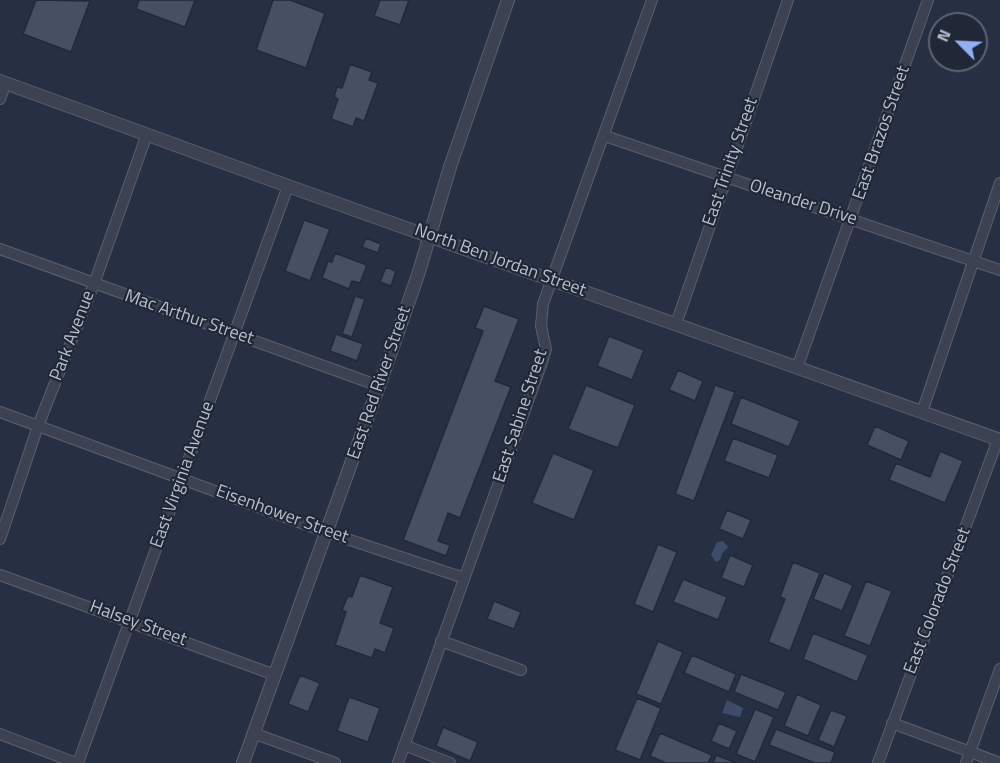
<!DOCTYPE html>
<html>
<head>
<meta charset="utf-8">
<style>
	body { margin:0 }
	#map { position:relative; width:1000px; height:763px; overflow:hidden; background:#273042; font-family:"Titillium Web",sans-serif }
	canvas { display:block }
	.north { position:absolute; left:928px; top:12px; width:60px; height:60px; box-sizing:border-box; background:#202737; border:2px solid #5d6372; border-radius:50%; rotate:294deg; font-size:16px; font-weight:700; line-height:24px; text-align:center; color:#b9becb }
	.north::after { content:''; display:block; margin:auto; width:21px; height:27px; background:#94aef5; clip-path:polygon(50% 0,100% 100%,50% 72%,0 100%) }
</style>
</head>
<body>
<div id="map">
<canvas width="1000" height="763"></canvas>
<div class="north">N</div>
</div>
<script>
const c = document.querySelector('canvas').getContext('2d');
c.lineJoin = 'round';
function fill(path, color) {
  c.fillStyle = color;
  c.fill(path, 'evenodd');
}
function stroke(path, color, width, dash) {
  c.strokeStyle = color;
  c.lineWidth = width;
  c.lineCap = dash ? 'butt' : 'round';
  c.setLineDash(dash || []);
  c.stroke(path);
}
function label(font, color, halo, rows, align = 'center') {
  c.font = font + ' "Titillium Web",sans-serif';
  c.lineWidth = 4.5;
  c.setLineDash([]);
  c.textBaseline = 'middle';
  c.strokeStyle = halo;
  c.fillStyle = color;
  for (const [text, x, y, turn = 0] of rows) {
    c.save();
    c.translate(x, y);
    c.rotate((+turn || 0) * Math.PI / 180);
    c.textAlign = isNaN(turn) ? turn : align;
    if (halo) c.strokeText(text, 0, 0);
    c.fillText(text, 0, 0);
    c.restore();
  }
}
const water = new Path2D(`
	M723,541L728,547L722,554L720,560L716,562L711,555L717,542Z
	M727,700L743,708L740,717L722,713Z`);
const building = new Path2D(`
	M36,0L90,1L71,52L23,34Z
	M139,0H195L185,27L136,9Z
	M273,0H290L325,13L306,68L256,50Z
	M380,0H409L400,25L374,16Z
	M350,64L372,72L369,80L378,83L364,121L356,118L353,127L331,119L338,99L334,97L337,87L342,88Z
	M304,220L330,229L310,281L285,271Z
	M366,238L381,244L378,253L362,247Z
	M335,253L367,265L360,283L352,281L349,289L322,278L328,261L332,262Z
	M386,267L396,271L391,286L380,282Z
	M355,296L365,299L352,337L342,334Z
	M484,306L519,319L495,381L511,387L460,518L448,513L438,541L450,545L446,556L403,540L483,331L475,328Z
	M336,334L363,344L357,361L330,351Z
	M609,336L644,350L632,380L597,366Z
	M678,370L703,381L695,401L669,390Z
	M586,385L635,405L618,448L568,429Z
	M715,385L735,392L694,501L675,494Z
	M741,397L800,421L789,447L731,424Z
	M875,426L909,441L901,460L867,445Z
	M733,438L778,455L769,478L724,461Z
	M940,451L963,461L945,503L889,480L896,463L930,477Z
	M553,453L594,470L574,520L532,503Z
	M727,510L751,520L743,539L719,529Z
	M658,544L677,552L653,612L634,604Z
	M730,555L753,565L744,587L721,578Z
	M793,562L820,573L790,651L768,642L785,599L780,597Z
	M824,573L853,585L842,611L813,599Z
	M360,575L393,587L380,623L394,628L385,653L375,649L372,658L335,645L346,612L342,610L348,596L352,597Z
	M683,579L727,597L718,620L673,602Z
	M866,581L892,591L870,646L844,636Z
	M494,601L521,612L514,629L487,619Z
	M813,633L868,655L857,682L803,659Z
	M658,641L683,652L661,704L636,694Z
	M692,655L736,674L729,692L684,673Z
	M741,674L786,692L778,710L734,692Z
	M300,675L320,683L308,712L288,704Z
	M797,694L821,705L808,736L784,726Z
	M349,697L380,708L368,742L337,731Z
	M637,698L661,708L640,760L615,750Z
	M755,709L774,717L755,762L736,754Z
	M831,710L847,716L834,747L818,740Z
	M719,723L737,731L729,749L711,741Z
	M443,727L478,742L470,761L436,746Z
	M776,729L835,752L831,763H815L769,745Z
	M660,733L712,755L708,763H666L650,756Z
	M716,755L736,763H713Z`);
const minor = new Path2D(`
	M0,99L6,83
	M605,136L1000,270
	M0,249L379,386
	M676,324L788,0
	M797,368L928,0
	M0,412L326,532L464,578
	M922,412L1000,183
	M0,539L38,426L94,284L147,134
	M0,575L275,675
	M441,641L521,670
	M892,723L1000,763
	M253,733L335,763
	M0,734L76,763
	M404,745L450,763
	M78,763L288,186
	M398,763L541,365L546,349L541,326L543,304L652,0
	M878,763L998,439
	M966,763L1000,669`);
const tertiary = new Path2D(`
	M0,81L288,186L1000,440
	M243,763L379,386L418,275L450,167L508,0`);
const streetNames = [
	["East Brazos Street",882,133,-71],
	["East Trinity Street",731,162,-71],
	["Oleander Drive",803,203,18],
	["North Ben Jordan Street",500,261,20],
	["Mac Arthur Street",189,318,19],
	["Park Avenue",73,336,-69],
	["East Red River Street",380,383,-71],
	["East Sabine Street",521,416,-72],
	["East Virginia Avenue",183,475,-70],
	["Eisenhower Street",282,515,20],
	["East Colorado Street",938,601,-69],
	["Halsey Street",138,624,20]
];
fill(water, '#3e4b6a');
fill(building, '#474f63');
stroke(building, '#222939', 1.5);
stroke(minor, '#5a606f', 12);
stroke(tertiary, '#5a606f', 14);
stroke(minor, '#3c4251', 10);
stroke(tertiary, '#3c4251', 12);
label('18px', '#b9becb', '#202737', streetNames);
</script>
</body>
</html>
